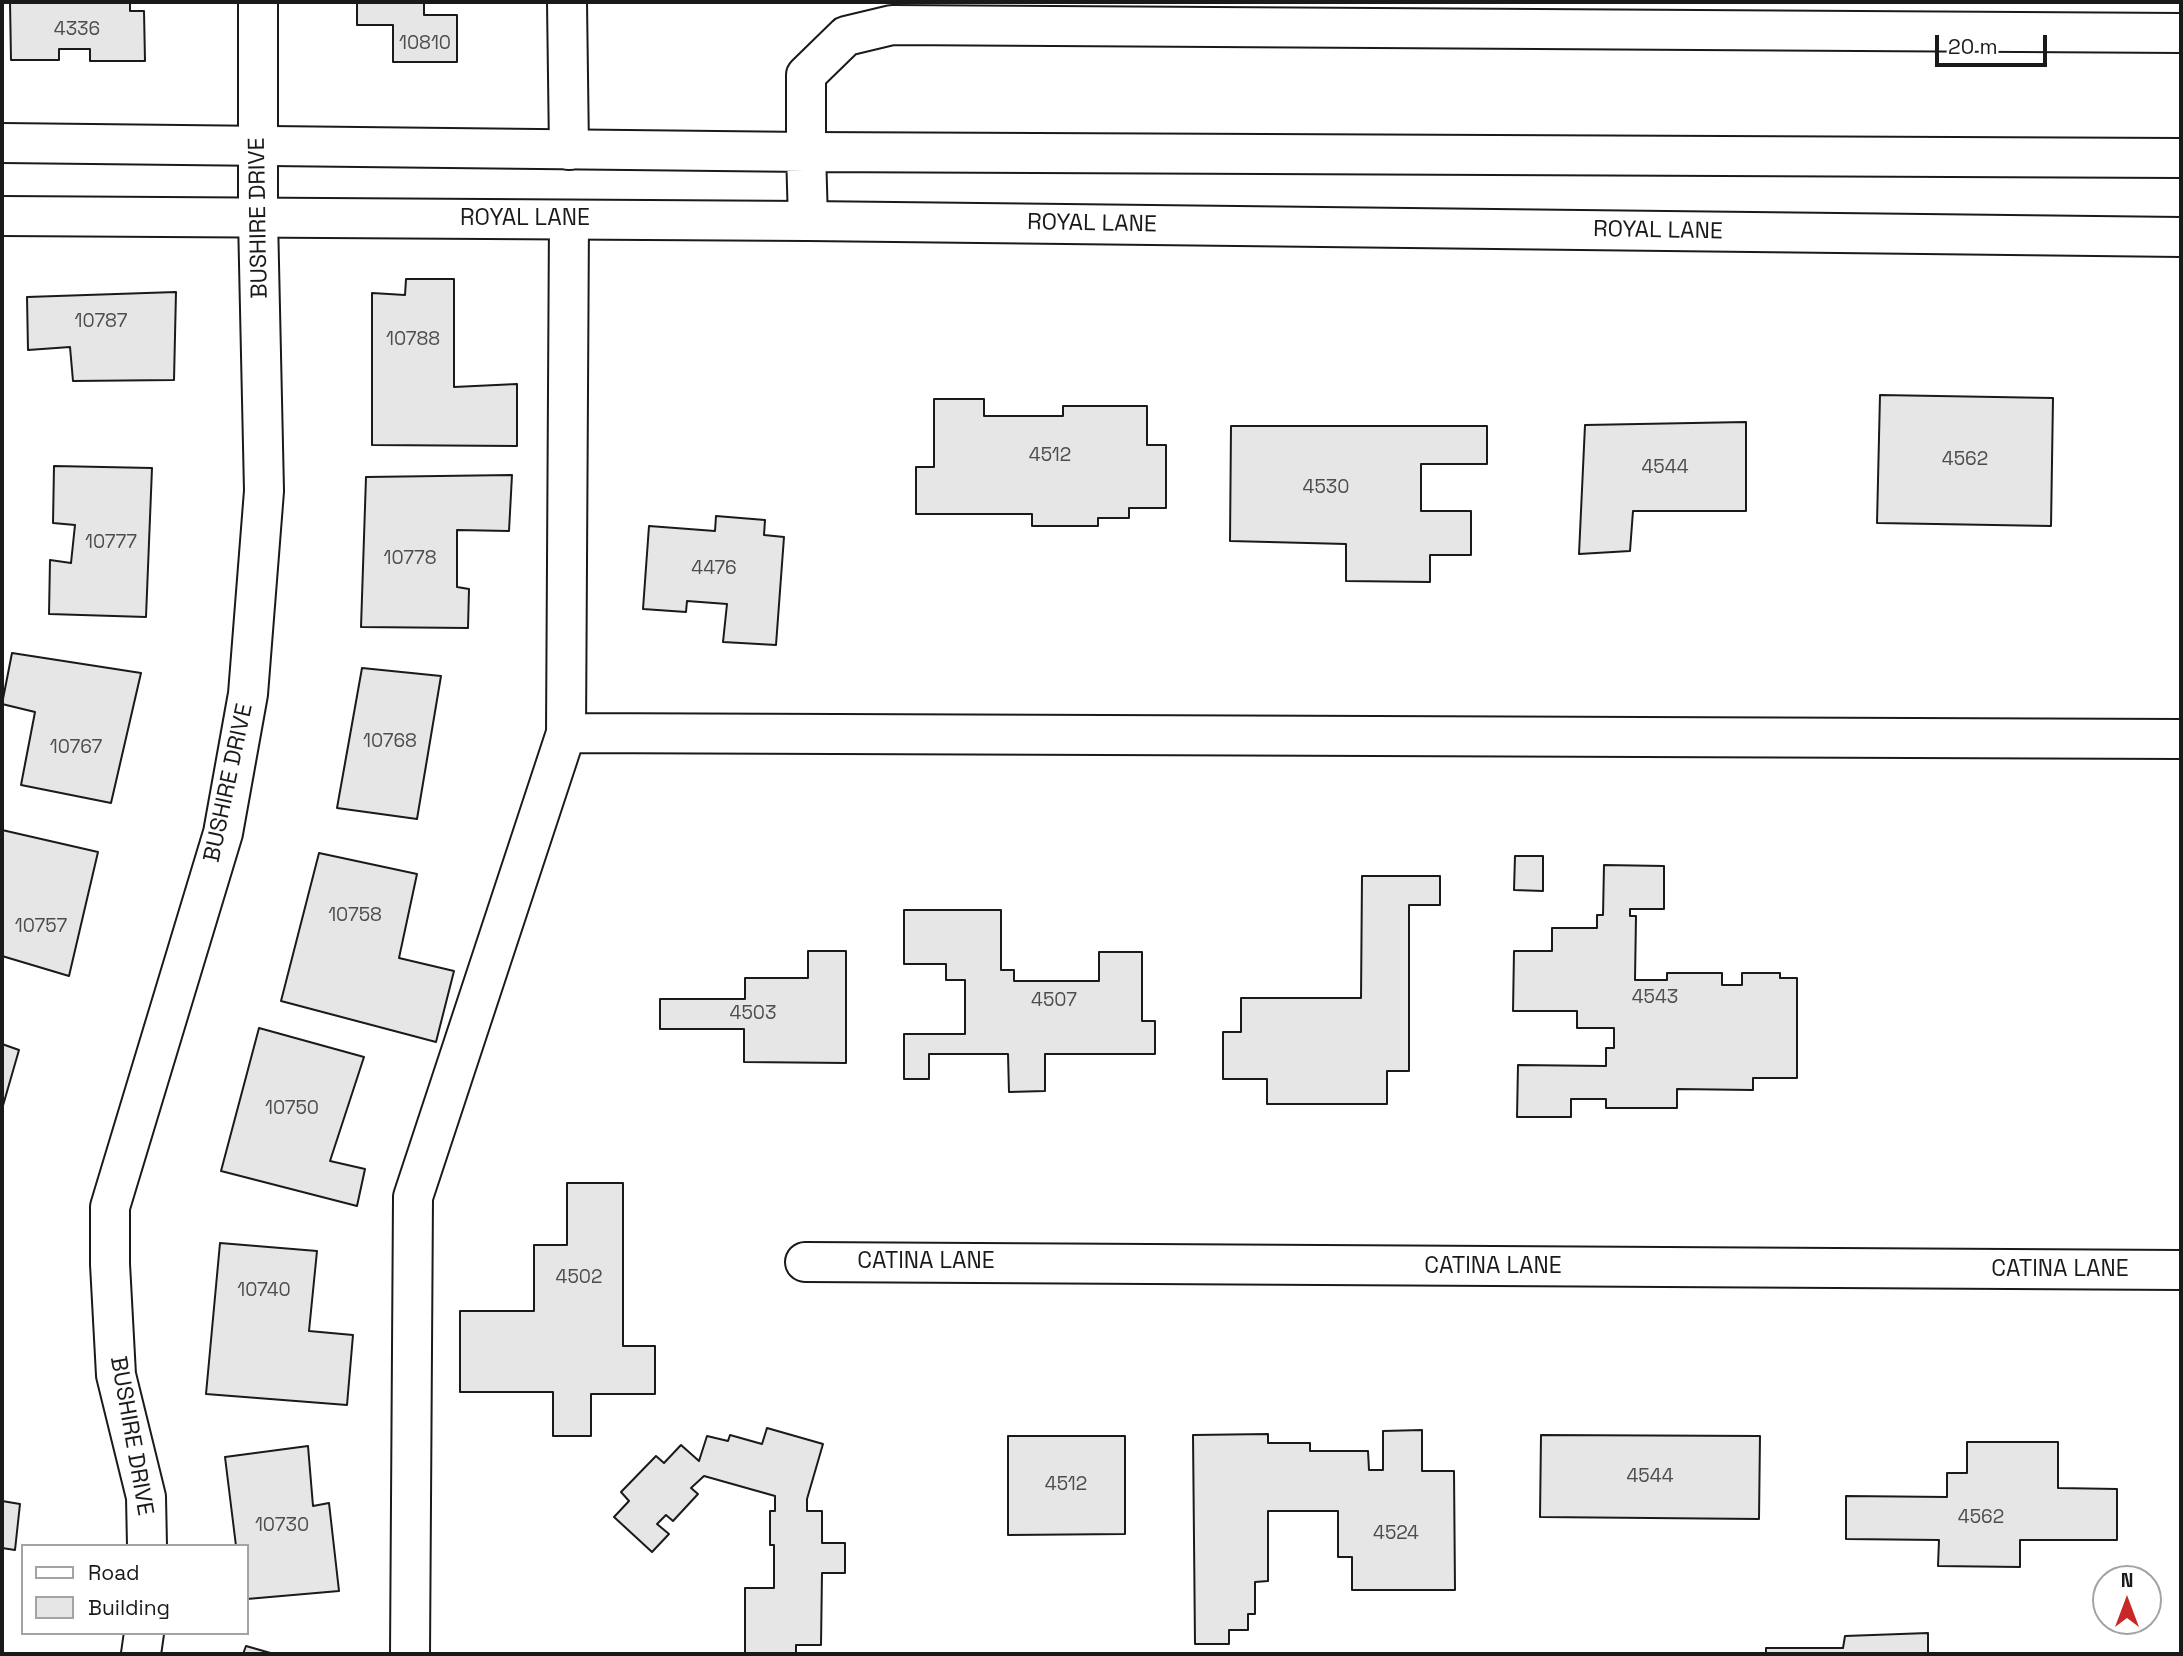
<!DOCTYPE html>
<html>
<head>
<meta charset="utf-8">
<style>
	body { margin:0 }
	#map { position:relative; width:2183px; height:1656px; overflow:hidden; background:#fff; font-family:"Space Grotesk",sans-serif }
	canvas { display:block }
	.frame { position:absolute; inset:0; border:4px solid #1a1a1a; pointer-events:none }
	.legend { position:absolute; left:21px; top:1544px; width:228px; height:91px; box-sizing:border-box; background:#fff; border:2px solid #a3a3a3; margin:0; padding:9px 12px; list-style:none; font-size:21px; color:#1a1a1a }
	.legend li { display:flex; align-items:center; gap:14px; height:35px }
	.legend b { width:35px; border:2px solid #a3a3a3 }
	.north { position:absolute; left:2092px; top:1565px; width:70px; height:70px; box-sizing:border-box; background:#fff; border:2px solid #a3a3a3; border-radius:50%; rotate:0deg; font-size:19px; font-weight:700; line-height:28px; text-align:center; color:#1a1a1a }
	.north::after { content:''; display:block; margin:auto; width:24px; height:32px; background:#c62828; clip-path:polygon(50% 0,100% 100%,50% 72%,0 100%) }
	.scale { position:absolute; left:1935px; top:35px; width:112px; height:32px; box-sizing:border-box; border:4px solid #1a1a1a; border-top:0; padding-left:9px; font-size:21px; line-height:24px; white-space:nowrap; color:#1a1a1a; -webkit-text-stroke:5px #fff; paint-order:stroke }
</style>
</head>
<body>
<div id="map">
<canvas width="2183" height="1656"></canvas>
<div class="frame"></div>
<ul class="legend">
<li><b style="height:9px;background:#fff"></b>Road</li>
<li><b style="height:19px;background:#e6e6e6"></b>Building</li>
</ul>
<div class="north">N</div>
<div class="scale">20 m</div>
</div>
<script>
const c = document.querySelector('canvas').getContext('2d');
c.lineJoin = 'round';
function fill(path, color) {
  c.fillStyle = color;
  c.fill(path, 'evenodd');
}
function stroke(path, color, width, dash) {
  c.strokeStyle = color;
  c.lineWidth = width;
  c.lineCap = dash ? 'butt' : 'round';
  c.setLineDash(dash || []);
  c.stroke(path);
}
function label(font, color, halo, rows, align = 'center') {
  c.font = font + ' "Space Grotesk",sans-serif';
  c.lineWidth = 5;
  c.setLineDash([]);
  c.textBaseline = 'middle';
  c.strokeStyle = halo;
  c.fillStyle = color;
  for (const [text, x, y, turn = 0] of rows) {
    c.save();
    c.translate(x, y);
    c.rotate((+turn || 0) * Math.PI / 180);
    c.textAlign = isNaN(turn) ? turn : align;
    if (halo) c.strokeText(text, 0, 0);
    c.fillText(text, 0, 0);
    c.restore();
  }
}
const building = new Path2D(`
	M10,2H130V11H144L145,61H90V49H59V60H11Z
	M357,2H424V15H457V62H393V25H357Z
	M406,279H454V387L517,384V446L372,445V293L405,295Z
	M176,292L174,380L73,381L70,347L28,350L27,297Z
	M1880,395L2053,398L2051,526L1877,523Z
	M934,399H984V416H1063V406H1147V445H1166V508H1129V518H1098V526H1032V514H916V467H934Z
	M1746,422V511H1633L1630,551L1579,554L1585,425Z
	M1231,426H1487V464H1421V511H1471V555H1430V582L1346,581V544L1230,541Z
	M54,466L152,468L146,617L49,614L50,560L71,563L75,525L53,523Z
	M512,475L509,531L457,530V587L469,589L468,628L361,627L366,477Z
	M716,516L765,520L764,535L784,537L776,645L723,642L727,604L687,601L686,612L643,609L649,526L715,531Z
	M12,653L141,673L111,803L21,785L35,712L2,704Z
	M362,668L441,676L417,819L337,808Z
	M2,830L98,852L69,976L2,956Z
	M319,853L417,874L399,958L454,971L436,1042L281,1001Z
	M1515,856H1543V891L1514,890Z
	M1604,865L1664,866V909H1630V916H1636L1635,980H1667V973H1722V985H1742V973H1780V978H1797V1078H1753V1090L1677,1089V1108H1606V1099H1571V1117H1517L1518,1065L1606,1066V1048H1614V1028H1577V1011H1513L1514,951H1552V928H1597V915H1603Z
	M1362,876H1440V905H1409V1071H1387V1104H1267V1079H1223V1032H1241V998H1361Z
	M904,910H1001V970H1014V981H1099V952H1142V1021H1155V1054H1045V1091L1009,1092L1008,1054H929V1079H904V1034H965V980H946V964H904Z
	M808,951H846V1063L744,1062V1029H660V999H745V978H808Z
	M259,1028L364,1057L330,1161L365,1169L357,1206L221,1171Z
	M2,1044L19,1050L2,1109Z
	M567,1183H623V1346H655V1394H591V1436H553V1392H460V1311H534V1245H567Z
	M220,1243L317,1251L309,1331L353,1335L347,1405L206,1394Z
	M767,1428L823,1444L807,1499V1511H822V1543H845V1573H822L821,1645H796V1654H745V1588H774V1545H770V1511H775V1496L704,1476L691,1488L698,1494L673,1521L666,1515L657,1524L669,1534L652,1552L614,1517L629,1501L621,1492L656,1456L664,1463L681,1445L699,1461L707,1436L728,1441L730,1435L762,1444Z
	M1422,1430V1471H1454L1455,1590H1352V1557H1338V1511H1268V1581L1255,1582V1614H1248V1630H1229V1644H1195L1193,1435L1268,1434V1443H1310V1451H1368L1369,1470H1383V1431Z
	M1541,1435L1760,1436L1759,1519L1540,1517Z
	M1008,1436H1125V1534L1008,1535Z
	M1967,1442H2058V1488L2117,1489V1540H2020V1567L1938,1566L1939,1540L1846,1539V1496L1947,1497V1473H1967Z
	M308,1446L313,1506L329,1503L339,1591L247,1599V1546H236L225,1457Z
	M2,1501L20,1504L15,1550L2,1548Z
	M1928,1633V1654H1766V1648H1843L1845,1636Z
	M246,1646L274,1654H243Z`);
const minor = new Path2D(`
	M567,2L569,150
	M806,152V75L846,36L892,25L2181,33
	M566,733L2181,739
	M805,1262L2181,1270
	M147,1546L146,1497L116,1375L110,1264V1207L223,833L248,694L264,491L258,218V2
	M141,1654L144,1633
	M410,1654L413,1197L566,733L569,220`);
const major = new Path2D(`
	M2,143L806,152L2181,158
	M806,152L808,221
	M2,216L808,221L2181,237`);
const numberNames = [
	["4336",77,30],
	["10810",425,44],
	["10787",101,322],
	["10788",413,340],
	["4512",1050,456],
	["4562",1965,460],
	["4544",1665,468],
	["4530",1326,488],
	["10777",111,543],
	["10778",410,559],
	["4476",714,569],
	["10768",390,742],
	["10767",76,748],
	["10758",355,916],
	["10757",41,927],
	["4543",1655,998],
	["4507",1054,1001],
	["4503",753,1014],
	["10750",292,1109],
	["4502",579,1278],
	["10740",264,1291],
	["4544",1650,1477],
	["4512",1066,1485],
	["4562",1981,1518],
	["10730",282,1526],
	["4524",1396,1534]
];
const streetNames = [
	["BUSHIRE DRIVE",259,218,-91],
	["ROYAL LANE",525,219],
	["ROYAL LANE",1092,224,1],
	["ROYAL LANE",1658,231,1],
	["BUSHIRE DRIVE",229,783,-78],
	["CATINA LANE",926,1262],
	["CATINA LANE",1493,1267],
	["CATINA LANE",2060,1270],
	["BUSHIRE DRIVE",131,1436,80]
];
fill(building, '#e6e6e6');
stroke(building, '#1a1a1a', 2);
stroke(minor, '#1a1a1a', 42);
stroke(major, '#1a1a1a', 42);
stroke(minor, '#fff', 38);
stroke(major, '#fff', 38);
label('19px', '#4d4d4d', null, numberNames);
label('23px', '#1a1a1a', '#fff', streetNames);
</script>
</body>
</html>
